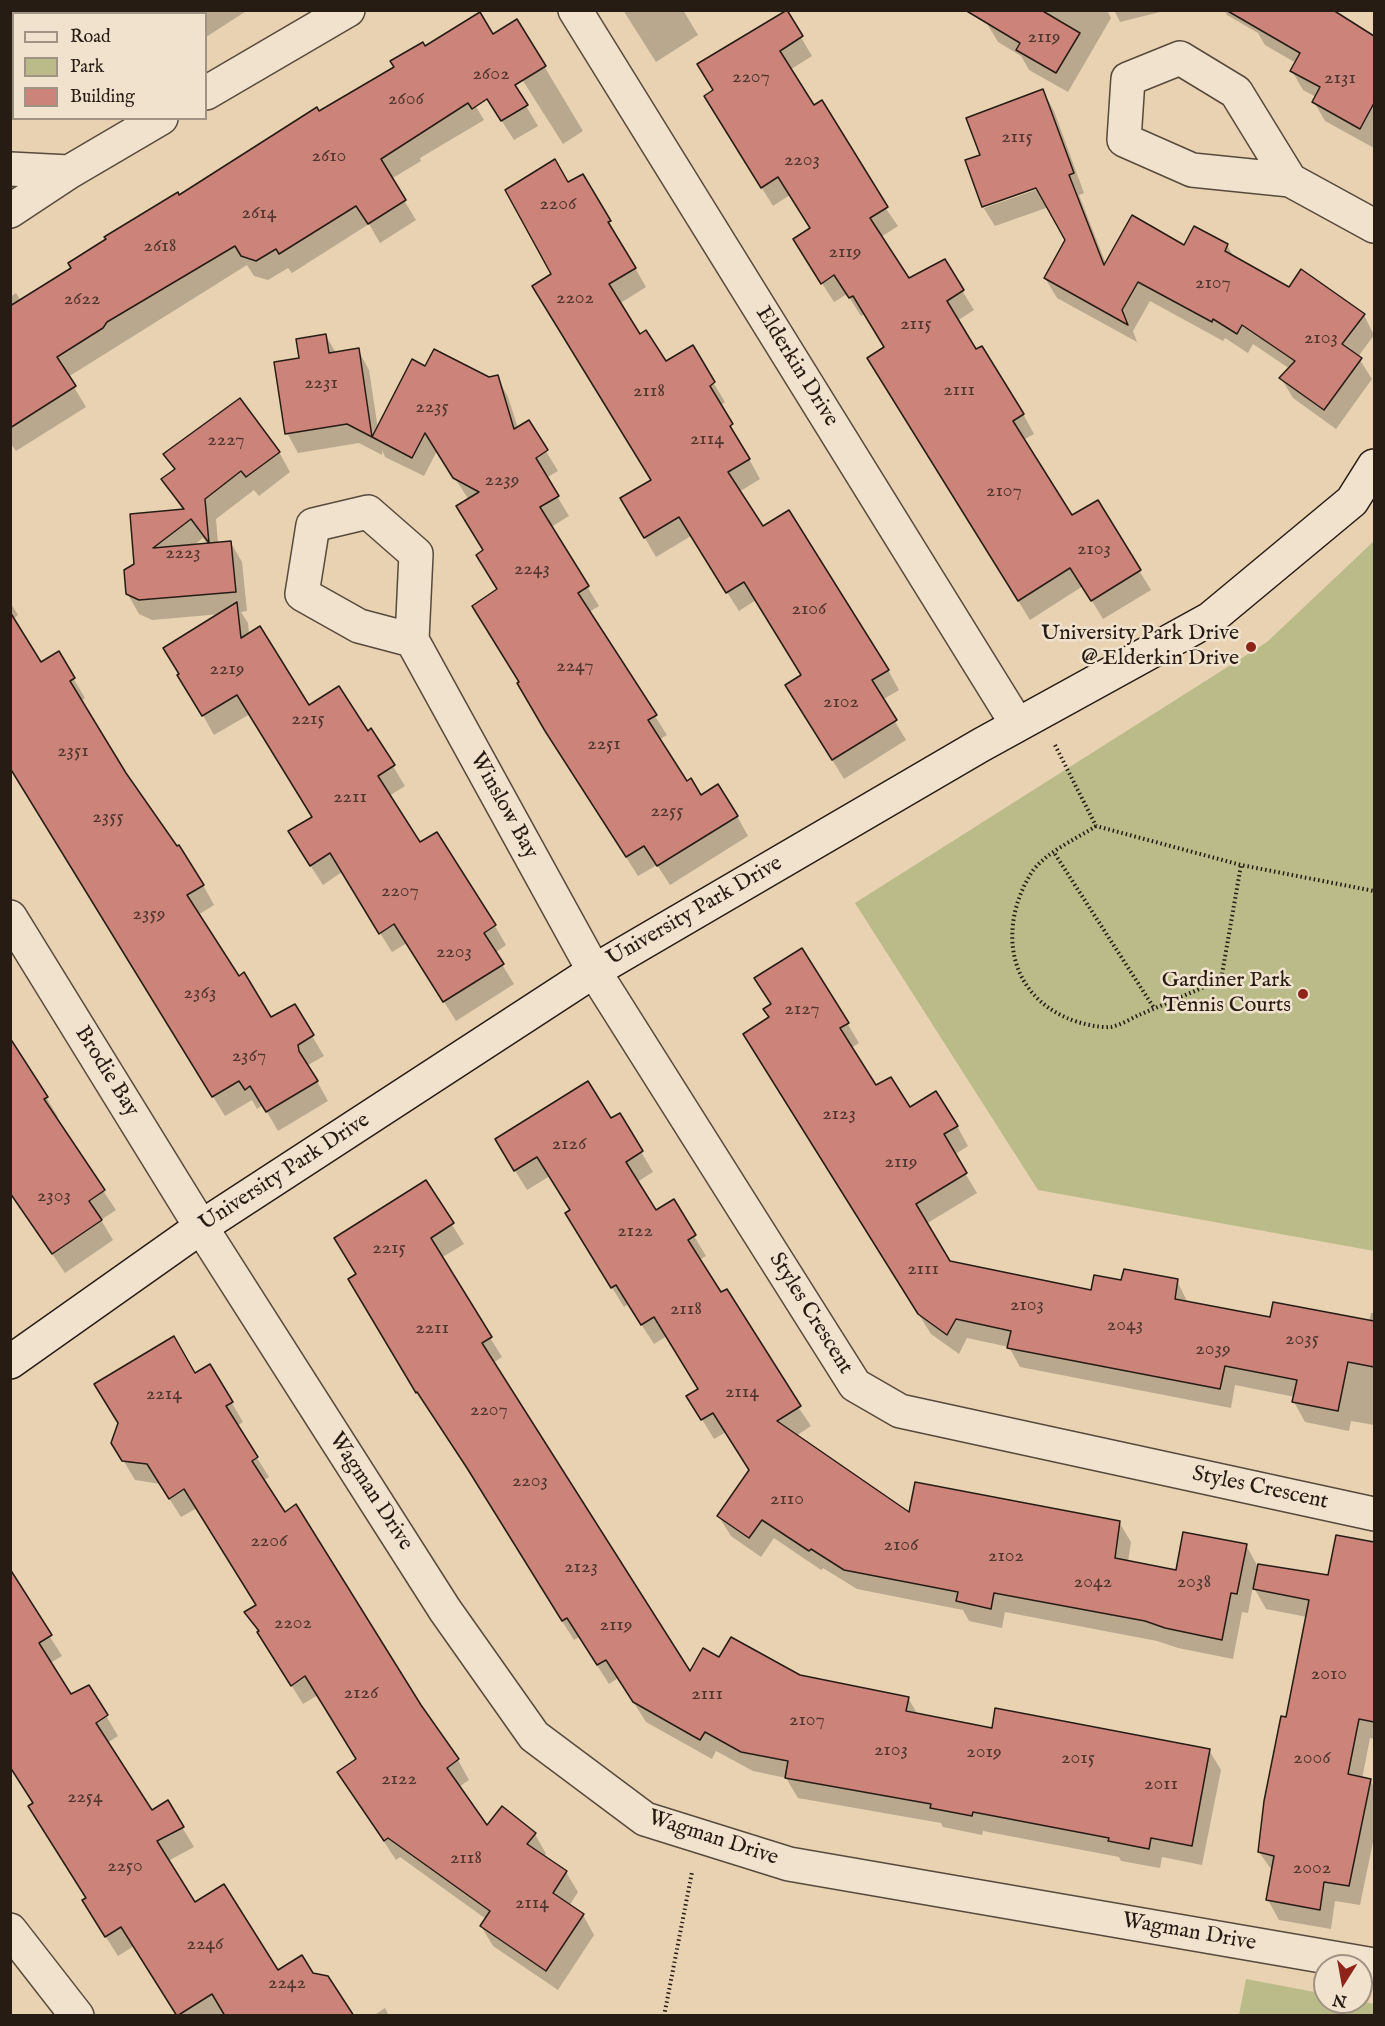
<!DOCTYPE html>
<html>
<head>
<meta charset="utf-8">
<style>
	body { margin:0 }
	#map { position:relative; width:1385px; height:2026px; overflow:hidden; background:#e8d2b2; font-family:"IM FELL English",serif }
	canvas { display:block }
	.frame { position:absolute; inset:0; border:12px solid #271c14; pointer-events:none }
	.legend { position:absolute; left:12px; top:12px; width:195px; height:108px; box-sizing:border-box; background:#f0e2cd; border:2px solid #a09383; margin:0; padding:8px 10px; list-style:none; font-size:18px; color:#271c14 }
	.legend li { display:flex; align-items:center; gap:12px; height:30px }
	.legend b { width:30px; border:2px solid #a09383 }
	.north { position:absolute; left:1313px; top:1954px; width:60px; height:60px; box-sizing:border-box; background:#f0e2cd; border:2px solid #a09383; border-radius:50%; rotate:191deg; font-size:16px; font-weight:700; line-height:24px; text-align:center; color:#271c14 }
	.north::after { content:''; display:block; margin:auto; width:21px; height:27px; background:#8f2418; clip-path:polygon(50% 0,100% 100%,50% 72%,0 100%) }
</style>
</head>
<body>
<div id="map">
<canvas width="1385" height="2026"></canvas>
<div class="frame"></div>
<ul class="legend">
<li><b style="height:8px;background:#f0e2cd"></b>Road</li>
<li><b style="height:16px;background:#babb89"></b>Park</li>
<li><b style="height:16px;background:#cc847a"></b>Building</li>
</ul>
<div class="north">N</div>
</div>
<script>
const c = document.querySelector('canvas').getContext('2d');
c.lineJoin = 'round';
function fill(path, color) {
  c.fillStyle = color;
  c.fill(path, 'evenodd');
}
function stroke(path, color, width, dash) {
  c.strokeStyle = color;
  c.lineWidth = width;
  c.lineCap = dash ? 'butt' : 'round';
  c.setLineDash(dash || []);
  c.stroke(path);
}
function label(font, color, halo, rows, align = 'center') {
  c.font = font + ' "IM FELL English",serif';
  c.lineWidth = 5;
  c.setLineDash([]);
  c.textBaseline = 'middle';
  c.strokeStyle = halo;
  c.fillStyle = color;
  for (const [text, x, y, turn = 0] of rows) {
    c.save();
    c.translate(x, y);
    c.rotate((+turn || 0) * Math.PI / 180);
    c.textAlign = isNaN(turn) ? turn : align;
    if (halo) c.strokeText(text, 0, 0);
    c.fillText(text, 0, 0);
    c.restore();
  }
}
const green = new Path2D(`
	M1374,541V1251L1038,1190L855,903L1267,642Z
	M1246,1979L1325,1994V2002L1361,2001L1374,2004V2015H1239Z`);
const shadow = new Path2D(`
	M10,10H248L206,37V14H14V100L10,101Z
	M623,10H683L698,35L656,62Z
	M993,10H1107L1111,18L1068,92L1029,70L1021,56L998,42L986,22Z
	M1114,10H1168L1120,22Z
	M1224,10H1332L1369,34L1374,43V148L1325,121L1314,102L1316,97L1303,90L1292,71L1296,63L1265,45L1258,33L1227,15Z
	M786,12L812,56L790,70L898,226L881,237L908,280L944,261L974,310L957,321L1023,414L1034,434L1023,440L1071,517L1097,502L1151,590L1103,619L1083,586L1030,620L880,377L886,348L865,314L861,316L847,294L834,302L806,258L812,229L790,195L773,206L717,116L715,91Z
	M517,21L583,131L563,144L506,54Z
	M507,74L538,126L514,140L494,109Z
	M1043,91L1054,111L1084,193L1079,195L1106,264L1184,247L1227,245L1235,259L1289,288L1364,315L1374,335L1358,357L1372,379L1336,429L1293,398L1281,378L1290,369L1253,344L1248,353L1225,338L1223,341L1150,301L1133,331L1137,342L1057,298L1045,278L1067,240L1049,207L995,226L983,207L967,161L982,155ZM1043,184L1044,187L984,208V205Z
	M472,100L484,120L420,158L421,161L391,179L416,220L380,243L369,224L292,273L288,268L268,280L254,276L247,265L68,377L86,407L16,451L10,443V297L16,293L21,301L179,197L319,113Z
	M583,176L646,287L619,304L639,336L665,364L692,347L725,402L720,406L760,479L739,492L762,528L888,670L899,690L882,700L906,740L844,779L798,705L803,676L756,600L739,611L691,536L656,557L622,499L653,481L553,274L568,184Z
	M326,336L336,353L358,350L369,370L378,429L426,368L489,379L497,377L508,397L518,428L528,422L558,471L546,478L569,516L551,527L599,606L589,612L667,735L659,740L687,783L701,797L737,816L748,836L670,885L657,865L638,876L559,751L520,683L499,590L469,500L437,451L424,476L385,457L382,450V455L359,443L298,453L287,433L300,360Z
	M279,452L290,472L259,496L254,490L216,519L218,544L231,543L242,562L247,611L241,612L248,623L249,634L308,707L367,733L371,730L405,786L389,796L419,844L495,926L506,945L495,953L514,984L456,1021L407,943L392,952L342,872L323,885L301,851L313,818L250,714L214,735L165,648L221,614L152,620L139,614L127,593L136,564L183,511L163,479L175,471L165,454ZM203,538L208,545L193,546Z
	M10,602L18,615L13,619L41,664L58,653L85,698L81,701L125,774L203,885L214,905L198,915L238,978L270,1019L294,1006L324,1056L308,1065L328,1101L278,1131L263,1105L257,1109L252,1100L225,1116L10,768Z
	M847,1023L859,1043L851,1048L876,1088L909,1109L957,1126L968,1146L954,1155L977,1193L926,1224L949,1262L1092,1292L1122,1282L1177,1281L1188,1303L1271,1319L1369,1322L1371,1313H1374V1425L1351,1421L1349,1431L1305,1422L1294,1402L1295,1397L1235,1385L1231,1408L1020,1367L1009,1347L967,1338L959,1354L931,1334L757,1054Z
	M10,1041L46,1097L58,1117L55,1119L116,1210L101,1220L113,1240L65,1273L11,1193Z
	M619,1115L653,1172L637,1182L656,1212L673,1201L706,1256L699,1260L811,1426L796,1436L910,1514L1119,1522L1131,1542L1128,1562L1177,1572L1246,1545L1257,1565L1329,1577L1337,1536L1374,1543V1739L1370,1738L1362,1779L1370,1780L1374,1787V1837L1360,1905L1335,1901L1331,1929L1279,1920L1268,1900L1273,1872L1259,1852L1307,1617L1266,1609L1253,1586L1248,1613L1242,1612L1233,1659L1178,1648L1157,1641L1005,1612L1002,1628L969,1621L963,1610L857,1589L823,1568L821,1570L774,1538L761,1557L731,1536L719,1517L750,1471L726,1432L714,1439L700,1416L699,1390L667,1336L654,1344L628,1304L624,1307L578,1233L571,1211L550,1176L527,1190L508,1159Z
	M426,1183L464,1244L441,1258L502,1357L493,1363L690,1674L720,1659L908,1698L918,1715L993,1730L1209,1750L1221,1770L1202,1865L1162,1857L1160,1868L1121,1861L1119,1857L983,1831L982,1835L943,1827L941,1823L798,1798L786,1778L753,1771L716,1751L712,1759L646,1722L618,1678L609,1684L579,1637L574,1640L374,1322L358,1275Z
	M210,1366L243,1422L237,1426L269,1477L263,1481L458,1760L469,1780L459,1787L487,1828L535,1834L546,1854L543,1857L566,1872L578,1892L569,1906L583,1915L594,1935L558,1990L493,1946L481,1926L486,1919L400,1857L396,1860L339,1773L357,1760L318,1695L303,1704L246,1612L257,1605L197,1508L181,1517L160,1484L135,1480L113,1443L195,1375Z
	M10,1573L62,1656L50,1663L70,1696L89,1687L118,1736L107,1743L151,1812L167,1802L194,1847L168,1861L224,2013L220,2016H178L134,1946L118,1956L95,1920L87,1899L34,1804Z
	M385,2008L389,2016H373Z`);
const building = new Path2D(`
	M787,10L803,36L780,51L814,105L822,100L888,207L870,218L909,278L945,259L964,290L947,301L976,349L982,346L1024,414L1013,421L1072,515L1098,500L1141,570L1091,601L1070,568L1018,601L867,358L884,347L853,296L849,298L834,275L821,284L793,239L810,228L778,177L761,188L704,96L713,90L697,64Z
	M965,10H1041L1080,33L1056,73L1016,50L1020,43Z
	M1226,10H1333L1374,36V103L1360,129L1312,102L1320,87L1290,71L1300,53Z
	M480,12L493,34L517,19L546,66L515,85L528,105L501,121L487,99L472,109L468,103L381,159L406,200L368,224L356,206L279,254L276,249L256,261L241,256L235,246L107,322L103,328L57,357L76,386L10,428V306L71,268L68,263L106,239L104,237L178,192L179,195L317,107L319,111L394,67L390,61L423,42L425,46Z
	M1043,89L1074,173L1069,175L1104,265L1132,215L1184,245L1194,226L1228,244L1225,251L1289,287L1301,269L1365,314L1342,344L1362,358L1324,410L1279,378L1295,361L1242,325L1237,334L1213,319L1212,322L1138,282L1122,310L1128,325L1044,278L1065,240L1036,188L982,207L965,160L980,155L966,118Z
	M555,159L568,182L583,174L611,221L608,222L636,268L609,284L640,334L646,330L666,361L693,345L715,382L710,386L733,424L730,426L750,459L728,472L763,526L789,510L889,670L872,680L897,720L832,760L785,685L801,675L744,582L726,593L679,517L644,538L620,498L651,480L532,286L551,274L505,190Z
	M326,334L329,353L359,348L372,437L347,424L285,434L274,362L299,358L296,339Z
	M434,349L489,377L498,375L514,429L529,420L548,450L536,458L559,496L540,507L589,586L578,593L657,715L648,720L687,781L691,778L701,795L718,784L738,816L657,866L644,846L626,857L545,731L517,683L519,682L472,606L497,589L476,555L483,550L456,506L479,492L453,478L425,433L412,458L372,437L412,359L425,366Z
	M240,398L280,452L246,477L241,471L205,499L209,543L231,541L236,592L139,600L126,594L124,570L134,564L130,514L184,509L161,479L175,469L163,454ZM191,519L209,543L153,548Z
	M237,602L241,638L260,626L309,705L339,686L368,731L371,728L395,765L378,776L420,842L437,832L496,925L484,933L504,964L443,1002L394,924L379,934L330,853L310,866L288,831L312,817L237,695L202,716L177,675L179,674L163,648Z
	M10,612L41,662L59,651L75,678L70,681L126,773L177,846L179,845L204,885L187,895L239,976L244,972L271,1017L295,1004L314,1035L298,1045L299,1051L318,1081L266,1112L250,1086L245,1090L239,1081L212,1097L10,768Z
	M802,948L849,1023L840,1028L876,1085L891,1077L910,1107L936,1091L958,1126L944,1134L967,1173L916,1204L950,1261L1091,1290L1094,1275L1121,1280L1124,1269L1178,1279L1175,1299L1270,1317L1273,1302L1374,1321V1367L1348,1362L1338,1411L1292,1402L1297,1380L1225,1366L1220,1389L1007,1348L1011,1331L956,1319L947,1335L918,1314L743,1034L769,1017L763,1009L771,1004L754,978Z
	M10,1038L48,1097L44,1099L105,1190L89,1201L102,1220L52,1254L10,1193Z
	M588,1081L611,1118L620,1113L643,1151L626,1162L656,1210L674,1199L696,1235L688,1240L721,1292L727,1289L801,1406L777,1421L909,1512L915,1482L1120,1521L1115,1558L1176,1570L1183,1532L1247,1544L1237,1594L1231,1593L1222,1640L1165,1628L1145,1621L994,1593L991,1609L956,1601L958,1592L844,1570L811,1549L809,1551L762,1520L749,1538L717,1516L749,1470L713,1413L701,1420L686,1396L698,1389L654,1317L641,1325L616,1285L611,1288L565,1213L570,1210L537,1157L514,1171L495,1139Z
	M426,1180L454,1223L431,1238L492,1337L482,1343L690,1671L703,1648L719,1657L731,1637L800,1675L909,1697L906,1711L992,1728L995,1708L1210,1749L1192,1846L1151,1838L1149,1849L1108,1841L1109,1838L973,1812L972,1816L930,1808L931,1804L785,1778L788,1761L741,1752L705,1732L700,1740L633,1702L606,1660L597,1665L567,1618L562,1621L467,1468L417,1392L416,1393L348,1279L356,1274L334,1238Z
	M174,1336L195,1373L210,1364L233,1402L226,1406L258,1457L252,1461L285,1512L296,1504L421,1705L459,1759L447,1768L487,1825L502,1806L536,1833L527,1844L567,1871L553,1893L584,1914L546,1971L480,1926L490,1911L388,1838L384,1841L337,1772L356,1759L305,1676L291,1686L257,1632L259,1631L244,1612L256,1605L184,1489L169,1499L147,1464L122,1461L111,1443L118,1423L94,1384Z
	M1336,1535L1374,1542V1722L1359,1719L1348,1774L1371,1779L1349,1886L1324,1882L1320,1910L1266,1900L1274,1856L1258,1852L1264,1801L1281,1716L1286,1717L1309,1600L1253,1589L1258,1564L1328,1575Z
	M10,1569L52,1635L39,1643L71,1694L89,1685L108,1715L96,1723L152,1810L168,1800L184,1827L157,1841L195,1902L224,1884L278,1970L302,1955L313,1973L328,1976L354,2016H225L212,1994L177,2016L121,1927L105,1937L82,1900L86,1898L28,1806L33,1803L10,1767Z`);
const path = new Path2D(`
	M1055,745L1096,826L1241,865L1374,891
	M1096,826C1075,840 1043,853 1030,875C999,927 1007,992 1067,1018C1078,1023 1098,1028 1111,1027C1121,1025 1132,1018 1141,1014C1168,1003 1194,991 1221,980L1241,865
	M1055,854L1154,1008
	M664,2016L692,1872`);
const street = new Path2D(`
	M575,10L1017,724
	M206,93L348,10
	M10,169L69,172
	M1290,180L1236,92L1180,58L1128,79L1124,140L1192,170L1290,180L1374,226
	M10,211L69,172L161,118
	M412,640L359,626L302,594L313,525L368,512L416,554L412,640L594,971L855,1385L900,1411L1374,1514
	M10,917L201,1227L445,1610L534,1736L645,1819L789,1864L1374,1965
	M10,1930L77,2016`);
const secondary = new Path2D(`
	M10,1362L201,1227L594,971L981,745L1210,619L1352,501L1374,466`);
const markers = [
	[1251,647,6,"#8f2418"],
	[1303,994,6,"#8f2418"]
];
const numberNames = [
	["2119",1044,38],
	["2602",491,75],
	["2207",751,78],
	["2131",1340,79],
	["2606",406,100],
	["2115",1017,138],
	["2610",329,157],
	["2203",802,161],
	["2206",558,205],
	["2614",259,214],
	["2618",160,247],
	["2119",845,253],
	["2107",1213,284],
	["2202",575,299],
	["2622",82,300],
	["2115",916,325],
	["2103",1321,339],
	["2231",321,384],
	["2111",959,391],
	["2118",649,392],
	["2235",432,408],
	["2114",707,440],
	["2227",226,441],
	["2239",502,481],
	["2107",1004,492],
	["2103",1094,550],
	["2223",183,554],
	["2243",532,570],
	["2106",809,610],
	["2247",575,667],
	["2219",227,670],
	["2102",841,703],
	["2215",308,720],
	["2251",604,745],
	["2351",73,752],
	["2211",350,798],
	["2255",667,812],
	["2355",108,818],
	["2207",400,892],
	["2359",149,915],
	["2203",454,953],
	["2363",200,994],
	["2127",802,1010],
	["2367",249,1057],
	["2123",839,1115],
	["2126",569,1145],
	["2119",901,1163],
	["2303",54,1197],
	["2122",635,1232],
	["2215",389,1249],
	["2111",923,1270],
	["2103",1027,1306],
	["2118",686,1310],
	["2043",1125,1326],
	["2211",432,1329],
	["2035",1302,1340],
	["2039",1213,1350],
	["2114",742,1393],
	["2214",164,1395],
	["2207",489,1411],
	["2203",530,1482],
	["2110",787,1500],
	["2206",269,1542],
	["2106",901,1546],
	["2102",1006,1557],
	["2123",581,1568],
	["2042",1093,1583],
	["2038",1194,1583],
	["2202",293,1624],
	["2119",616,1626],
	["2010",1329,1675],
	["2126",361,1694],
	["2111",707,1695],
	["2107",807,1721],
	["2103",891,1751],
	["2019",984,1753],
	["2015",1078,1759],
	["2006",1312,1759],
	["2122",399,1780],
	["2011",1161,1785],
	["2254",85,1798],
	["2118",466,1859],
	["2250",125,1867],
	["2002",1312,1869],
	["2114",532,1904],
	["2246",205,1945],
	["2242",287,1984]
];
const streetNames = [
	["Elderkin Drive",796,367,58],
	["Winslow Bay",503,806,61],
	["University Park Drive",695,912,-30],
	["Brodie Bay",106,1072,58],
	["University Park Drive",285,1173,-33],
	["Styles Crescent",810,1314,58],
	["Styles Crescent",1260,1489,12],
	["Wagman Drive",370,1492,57],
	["Wagman Drive",713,1839,18],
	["Wagman Drive",1189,1933,10]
];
const poiNames = [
	["University Park Drive",1239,634],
	["@ Elderkin Drive",1239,659],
	["Gardiner Park",1291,981],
	["Tennis Courts",1291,1006]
];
fill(green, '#babb89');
fill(shadow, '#0003');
fill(building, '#cc847a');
stroke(building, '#271c14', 1.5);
stroke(street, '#574a3c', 36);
stroke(secondary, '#271c14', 36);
stroke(path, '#271c14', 4, [1.5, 3]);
stroke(street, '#f0e2cd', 33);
stroke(secondary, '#f0e2cd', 33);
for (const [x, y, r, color] of markers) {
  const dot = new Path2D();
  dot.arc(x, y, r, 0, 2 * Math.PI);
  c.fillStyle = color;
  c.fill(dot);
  stroke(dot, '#f0e2cd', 2);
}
label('20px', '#50362e', null, numberNames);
label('22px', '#271c14', '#f0e2cd', streetNames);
label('22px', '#271c14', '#f0e2cd', poiNames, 'right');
</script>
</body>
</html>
